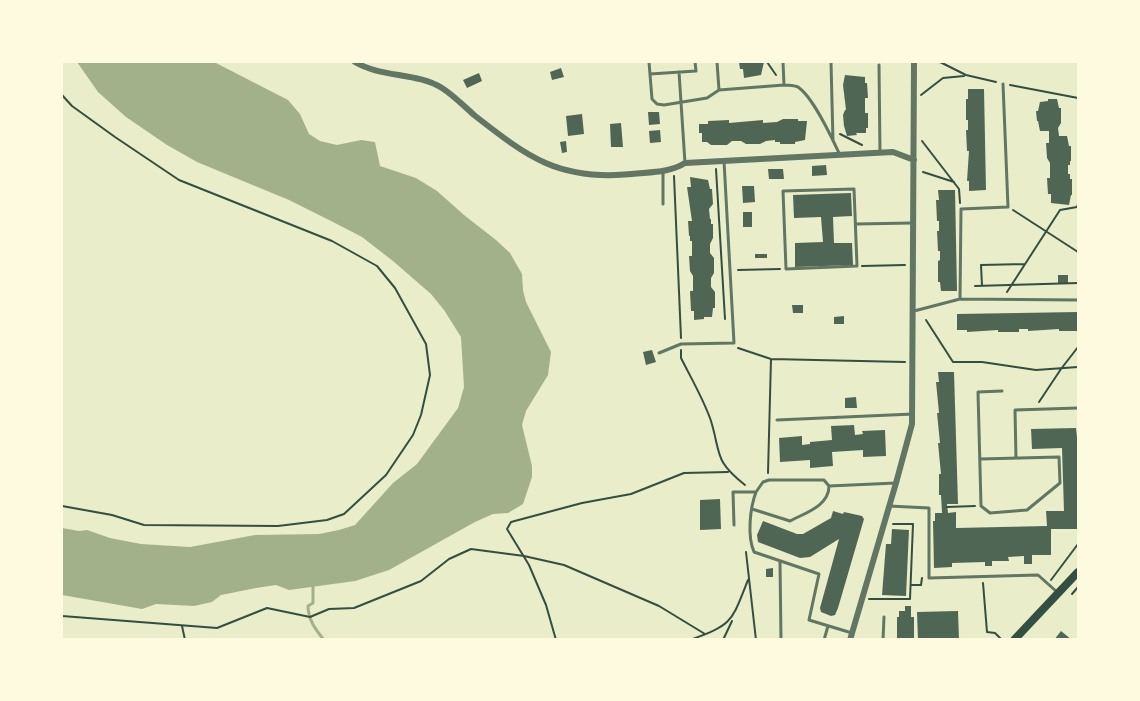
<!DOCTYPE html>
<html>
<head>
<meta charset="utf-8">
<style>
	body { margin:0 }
	#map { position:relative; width:1140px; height:701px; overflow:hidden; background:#e9edc9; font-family:"Work Sans",sans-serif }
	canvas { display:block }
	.frame { position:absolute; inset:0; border:63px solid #fefae0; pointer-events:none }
</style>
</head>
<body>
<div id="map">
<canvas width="1140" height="701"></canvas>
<div class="frame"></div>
</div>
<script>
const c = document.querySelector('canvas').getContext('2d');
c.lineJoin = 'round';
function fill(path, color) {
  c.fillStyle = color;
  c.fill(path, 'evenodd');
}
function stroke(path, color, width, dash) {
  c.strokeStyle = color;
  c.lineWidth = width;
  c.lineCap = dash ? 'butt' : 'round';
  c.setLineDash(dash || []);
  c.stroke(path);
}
const water = new Path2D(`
	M77,62H214L288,100L300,114L309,134L320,141L337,145L361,140L375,142L380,166L416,178L437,191L464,215L496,240L510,253L522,274L523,290L526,302L551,352L548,375L526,411L522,425L532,466V477L523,504L508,513L493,514L475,522L389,570L355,581L289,590L276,585L256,588L221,595L212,602L194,606L156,604L142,609L62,595V528L79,531L87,530L110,538L141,544L190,547L255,535L319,534L339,530L355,525L393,483L417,464L458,408L464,387L461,337L444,310L431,294L393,261L362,237L333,222L289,200L197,162L167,145L126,117L98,92Z`);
const stream = new Path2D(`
	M313,586V603L308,606C308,620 316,630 324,640`);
const building = new Path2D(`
	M739,62H764L761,75L744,78L743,69H740Z
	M561,68L564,77L552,80L550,72Z
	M479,73L482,81L467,88L463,80Z
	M845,75L865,77V83H867L868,98H865V113H868V128H866V133H856L857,135L847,136L844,126L843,115L845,110H846L843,85Z
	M968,89H984L986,190L969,191V181H967L969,151H967L966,130H968V120H966V99H968Z
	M1048,99H1057L1059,108H1061V123L1058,128L1059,136H1067L1069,146H1071V161H1070V165H1068V174H1070V179H1072V195H1071L1069,205L1051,203V194H1048L1047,178H1050V163L1047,158L1046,143H1049V131H1040L1038,121H1037L1036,111H1038L1040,102L1048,101Z
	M648,112H659L660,124L649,125Z
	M582,114L584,134L568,136L566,116Z
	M783,119H798V121H807L805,140L795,142V144H780V142H775V140L766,141L760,144H746L741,141H732L727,145H711L707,142H702V133H699V124H708V121L729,120V123L763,120V123L777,122Z
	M621,123L623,147H611L610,124Z
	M660,130L661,142L650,143L649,131Z
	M566,141L567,152L562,153L560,142Z
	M826,165L827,175L812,176V166Z
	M768,169H783L784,179H769Z
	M690,177L708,180L710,189H712L713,204L709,209L710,219H711V224H713V238L710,244V253L714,258V273L711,278V287L715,292V308H713L712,317H704V319L694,320V311H691L690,291H693V276L690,271L689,256H692V241H690V236H689L688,221H692L687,187H691Z
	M742,186H754L755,202L743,203Z
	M938,190H955L957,291H941L940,282H938V261L940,260V251H938L937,231H939V221H937L936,200H939Z
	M851,193L852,216L833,217L834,243H852L853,265L795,267V243L823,242L821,217L794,218L793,195Z
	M743,212H752V227H743Z
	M755,254H767V258H755Z
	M1058,275H1068V283H1058Z
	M792,305H803V313H793Z
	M1078,312V331H1059V329L1028,331V329H1019V332H998V330L967,332V330H957V314Z
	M844,316V324H834V317Z
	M652,350L656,362L646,365L643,352Z
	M938,372H954L958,504H947L948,513L956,512V528L1047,526L1046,511H1064L1062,448L1032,449L1031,429L1076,428L1078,447V529H1051V555H1032V564H1024V556L1008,557L1009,561H992V566H985V562L952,563V567L934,568L933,521H935V513H942L941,495H939V474H941L938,443H940L937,413H939L936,382H939Z
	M856,397L857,408H845V398Z
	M854,425L855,435L863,434L862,431L885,430L886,456L863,457V450L832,452L833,466L810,468V460L780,462L779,438L802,436V445L810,444V442L832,440L831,426Z
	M720,499L721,529L700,530V500Z
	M833,511L843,514L844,512L862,516L864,519L838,608L835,615L831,616L821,612L820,608L839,539L810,557L800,558L758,542L757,535L763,521L797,534H803L831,518Z
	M892,529L909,530L906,596L882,595L886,544H891Z
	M773,568V577H766V569Z
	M905,606H911V617H914V640H897V617H899V611H905Z
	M958,611L959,640H918L917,612Z
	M1061,631L1072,640H1054Z`);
const path = new Path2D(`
	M767,62L776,75
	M940,62L966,75L996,82
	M1010,85L1078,98V104
	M62,95L72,106L115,137L179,180L332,241L377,266L395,288L426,344L430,375L421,415L413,435L386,475L344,514L327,520L278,526L144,525L112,515L62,506
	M921,95L943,78L964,76
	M840,134L862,145
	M922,141L959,189L960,203
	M716,169L725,319
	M923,172L954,182
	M674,176L681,338
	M1013,210L1078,252
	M862,266L905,265
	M738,270L780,269
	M975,286L1078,283
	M982,286L981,265L1025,264
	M1007,292L1060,210L1077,207L1078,204
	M926,320L953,362H982L1036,370L1078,367
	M738,348L771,359L905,362
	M681,350V358C691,378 704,400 711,421C721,454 714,461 745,485
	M1039,402L1061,369L1078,347
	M768,473L771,359
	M947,507L975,506
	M746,552L756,640
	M1051,580L1078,544
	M983,583L987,632L995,633L1002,640
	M911,585H921L922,578
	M1072,594L1078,587
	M869,599H910L913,524H893
	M62,616L217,628L267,608L310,617L329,609L354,608L421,581L449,559L471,549L524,556L564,565L659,606L705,634
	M182,626L185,640
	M556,640L546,605L529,565L507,529L511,522L582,503L631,494L684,473L728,472
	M690,640C734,624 731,622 748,580
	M723,640L732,621`);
const service = new Path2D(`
	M649,62L652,99L657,104L664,105L707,98L719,90L784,85C789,85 793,85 798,87C813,97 831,136 839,153
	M717,62L719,90
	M783,62L784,85
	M831,62L833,141
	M879,65L880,153
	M679,72L685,163
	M650,74L696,71L695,62
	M663,171V204
	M854,189L857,266L786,269L783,191Z
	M856,224L912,223
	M960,299L961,209L1008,207L1003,84
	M914,311L960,299L1078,300
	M659,353L681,344L734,343L724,161
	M777,420L913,414
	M1016,458L1015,410L1078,408
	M980,459L1059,457L1060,483L1027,510L990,513L981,506L978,392L1002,391
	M756,492C750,508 747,536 754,552L819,574L809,620L852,633
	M889,506L929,508V578L1038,575L1057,592
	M752,509L790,521C805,513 829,506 829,486
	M734,525L733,492H756L763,482L769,480H824L829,486L896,483
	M780,562L781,640
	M824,640L828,626
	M883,640L884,617`);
const minor = new Path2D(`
	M355,62C382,78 416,72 442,88C453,95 464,106 474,115C529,158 559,181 632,174C650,172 669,173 685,163L893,152L914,160
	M850,640L896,483L912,424L914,62`);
const secondary = new Path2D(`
	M1014,640L1078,572`);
fill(water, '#a3b18a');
stroke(stream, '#a3b18a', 3);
fill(building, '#4f6655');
stroke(path, '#344e41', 2);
stroke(service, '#617663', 3);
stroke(minor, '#617663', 6);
stroke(secondary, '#344e41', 8);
</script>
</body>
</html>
